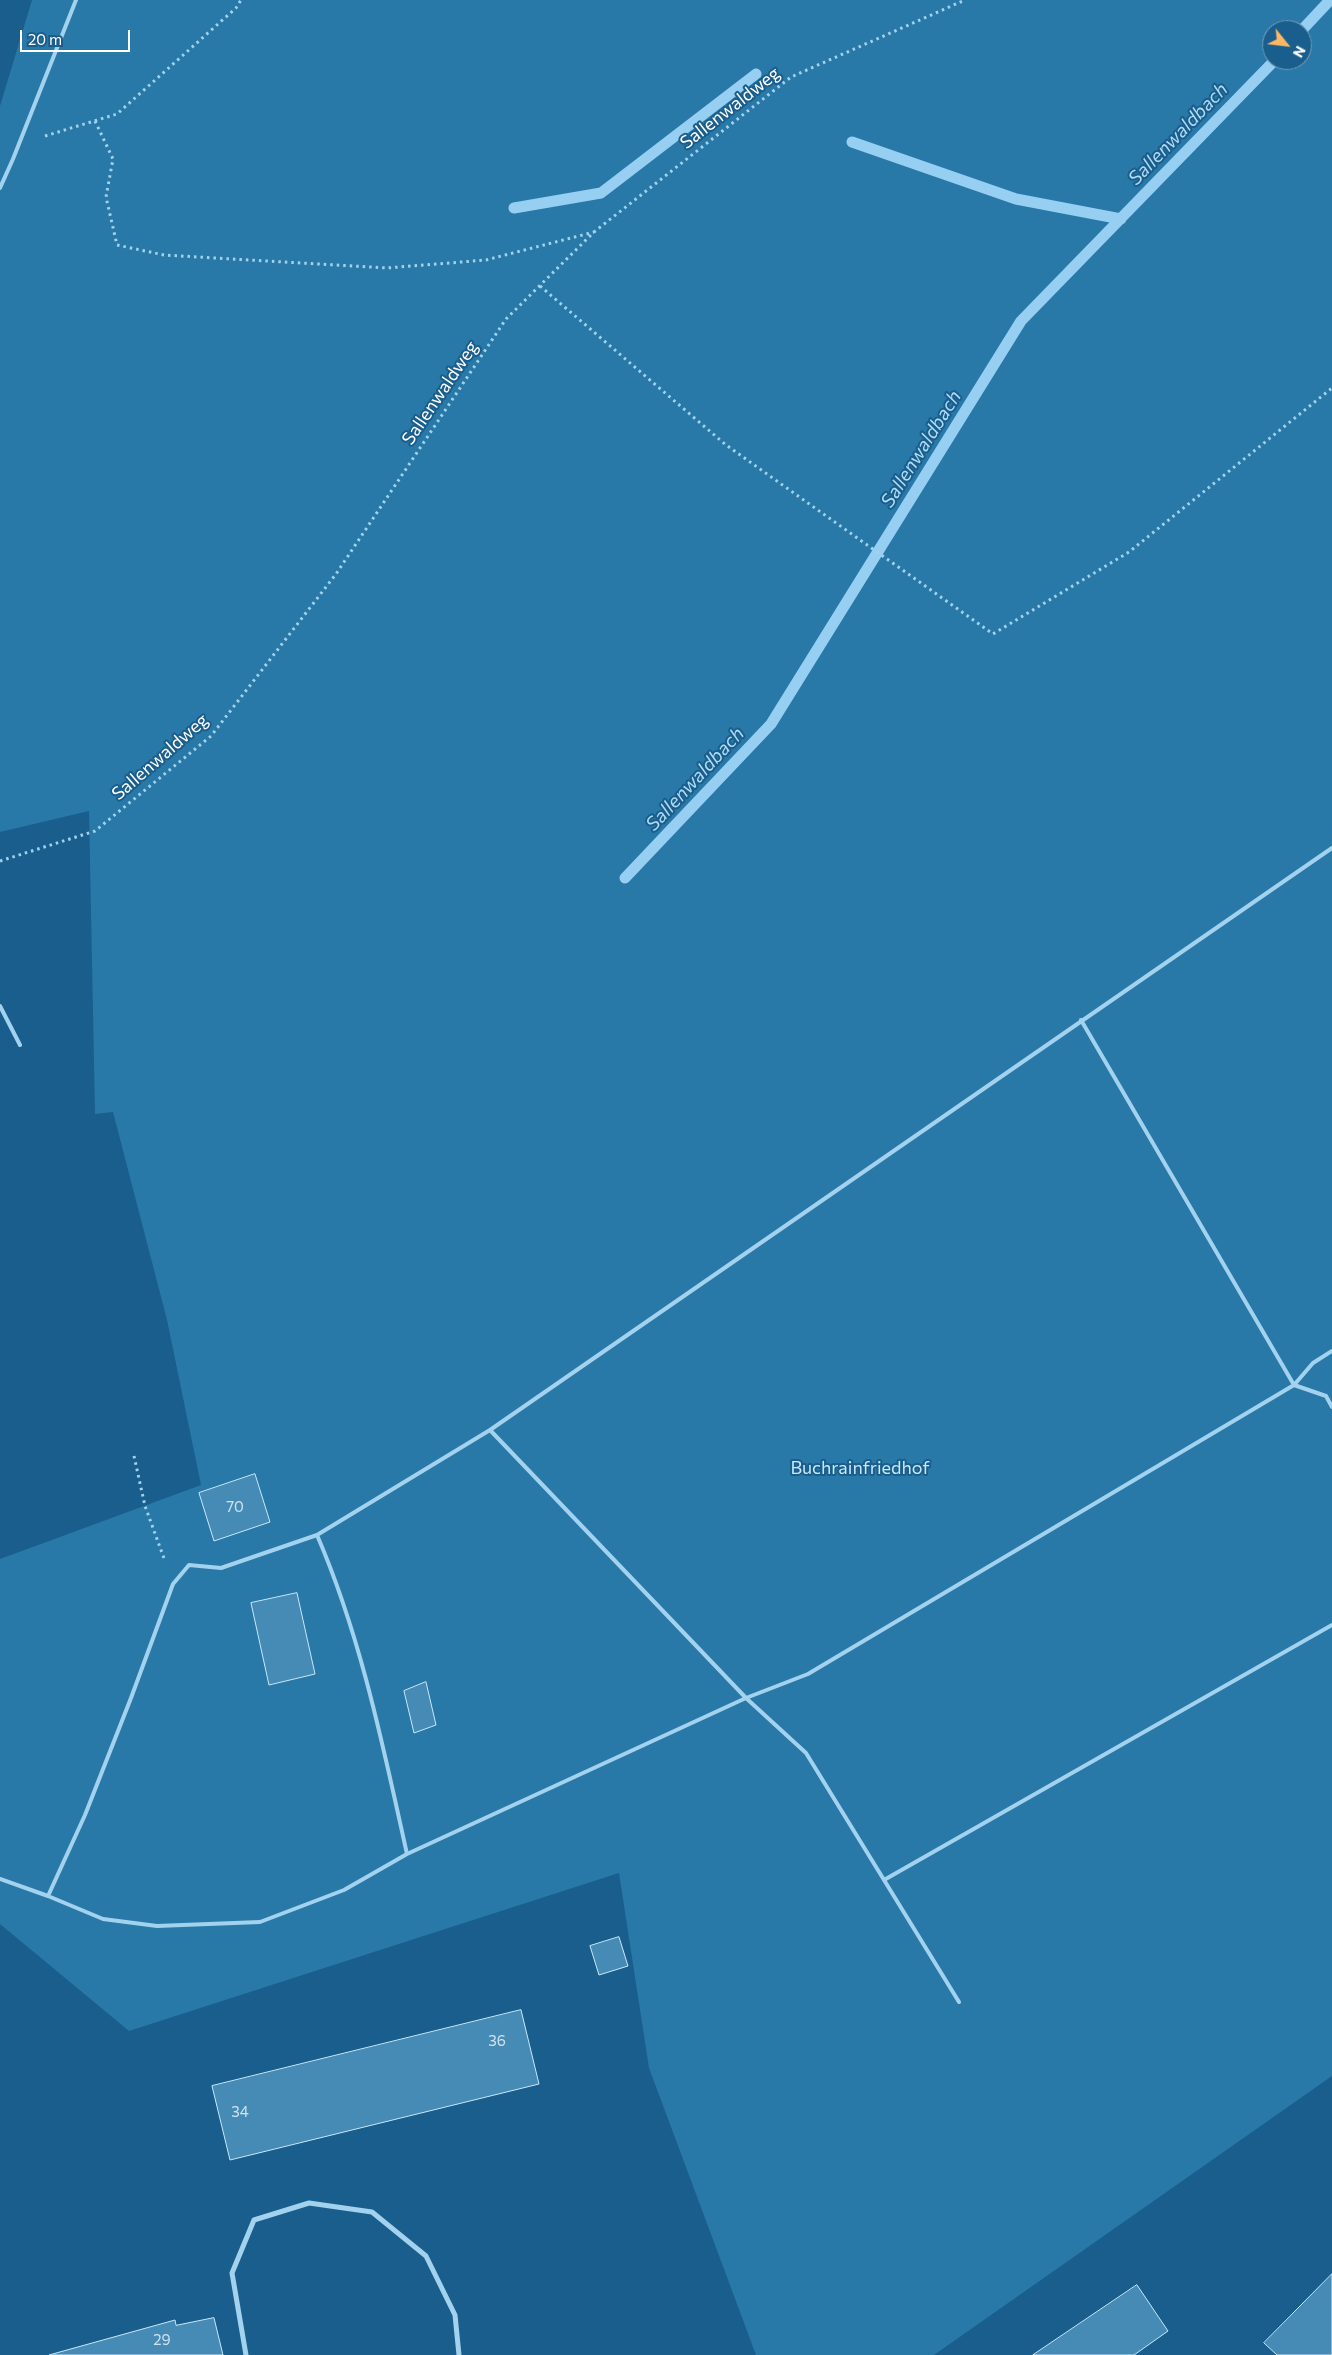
<!DOCTYPE html>
<html>
<head>
<meta charset="utf-8">
<style>
	body { margin:0 }
	#map { position:relative; width:1332px; height:2355px; overflow:hidden; background:#195e8c; font-family:Commissioner,sans-serif }
	canvas { display:block }
	.north { position:absolute; left:1262px; top:20px; width:50px; height:50px; box-sizing:border-box; background:#195e8c; border:1px solid #759eba; border-radius:50%; rotate:119deg; font-size:14px; font-weight:700; line-height:20px; text-align:center; color:#fff }
	.north::after { content:''; display:block; margin:auto; width:18px; height:22px; background:#ffb761; clip-path:polygon(50% 0,100% 100%,50% 72%,0 100%) }
	.scale { position:absolute; left:20px; top:30px; width:110px; height:22px; box-sizing:border-box; border:2px solid #fff; border-top:0; padding-left:6px; font-size:15px; line-height:18px; white-space:nowrap; color:#fff; -webkit-text-stroke:4px #195e8c; paint-order:stroke }
</style>
</head>
<body>
<div id="map">
<canvas width="1332" height="2355"></canvas>
<div class="north">N</div>
<div class="scale">20 m</div>
</div>
<script>
const c = document.querySelector('canvas').getContext('2d');
c.lineJoin = 'round';
function fill(path, color) {
  c.fillStyle = color;
  c.fill(path, 'evenodd');
}
function stroke(path, color, width, dash) {
  c.strokeStyle = color;
  c.lineWidth = width;
  c.lineCap = dash ? 'butt' : 'round';
  c.setLineDash(dash || []);
  c.stroke(path);
}
function label(font, color, halo, rows, align = 'center') {
  c.font = font + ' Commissioner,sans-serif';
  c.lineWidth = 4;
  c.setLineDash([]);
  c.textBaseline = 'middle';
  c.strokeStyle = halo;
  c.fillStyle = color;
  for (const [text, x, y, turn = 0] of rows) {
    c.save();
    c.translate(x, y);
    c.rotate((+turn || 0) * Math.PI / 180);
    c.textAlign = isNaN(turn) ? turn : align;
    if (halo) c.strokeText(text, 0, 0);
    c.fillText(text, 0, 0);
    c.restore();
  }
}
const green = new Path2D(`
	M32,0H1332V2076L934,2355H756L649,2068L619,1873L129,2031L0,1924V1559L201,1485L167,1320L113,1112L95,1114L89,811L0,832V106ZM1272,30H1302V60H1272Z`);
const stream = new Path2D(`
	M1302,30L1330,0
	M852,142L1016,199L1121,219
	M514,208L601,193L756,74
	M625,878L771,724L1021,321L1275,60`);
const building = new Path2D(`
	M255,1474L270,1522L214,1541L199,1493Z
	M297,1593L315,1674L269,1685L251,1603Z
	M426,1682L436,1725L414,1733L404,1691Z
	M619,1937L628,1966L599,1975L590,1946Z
	M521,2010L539,2084L230,2160L212,2086Z
	M1332,2274V2355H1277L1264,2343Z
	M1137,2285L1168,2331L1134,2355H1033Z
	M214,2318L223,2355H49L175,2320L176,2325Z`);
const path = new Path2D(`
	M95,121L113,159L106,197L117,245L164,255L387,268L486,260L594,232
	M45,136L117,114L236,8L241,0
	M540,286L726,445L993,634L1129,552L1332,388
	M0,861L95,831L211,736L336,574L506,319L594,232L791,77L965,0
	M134,1456L145,1506L165,1561`);
const service = new Path2D(`
	M0,188L13,159L76,0
	M0,1006L20,1045
	M1081,1020L1294,1385L1326,1396L1332,1407
	M490,1430L746,1698L806,1753L959,2002
	M317,1535L490,1430L1332,848
	M407,1854L746,1698L808,1674L1294,1385L1313,1363L1332,1351
	M0,1879L48,1896L103,1919L157,1926L260,1922L344,1890L407,1854C383,1746 361,1637 317,1535L221,1568L189,1565L173,1584L131,1698L85,1815L48,1896
	M884,1880L1332,1625`);
const minor = new Path2D(`
	M246,2355L232,2273L254,2220L309,2203L372,2212L426,2256L455,2315L459,2355`);
const numberNames = [
	["70",235,1507],
	["36",497,2041],
	["34",240,2112],
	["29",162,2340]
];
const streetNames = [
	["Sallenwaldweg",730,108,-38],
	["Sallenwaldweg",440,393,-56],
	["Sallenwaldweg",160,757,-41]
];
const parkNames = [
	["Buchrainfriedhof",860,1468]
];
const waterNames = [
	["Sallenwaldbach",1178,134,-46],
	["Sallenwaldbach",921,449,-58],
	["Sallenwaldbach",695,779,-47]
];
fill(green, '#2878a8');
stroke(stream, '#96cff1', 11);
fill(building, '#458bb6');
stroke(building, '#c9e8fa', 1);
stroke(path, '#a3d2ee', 3, [2.5, 4]);
stroke(service, '#a3d2ee', 4);
stroke(minor, '#a3d2ee', 5);
label('15px', '#d0e2ed', null, numberNames);
label('18px', '#fff', '#195e8c', streetNames);
label('18px', '#c9e8fa', '#195e8c', parkNames);
label('italic 19px', '#afdbf5', '#195e8c', waterNames);
</script>
</body>
</html>
